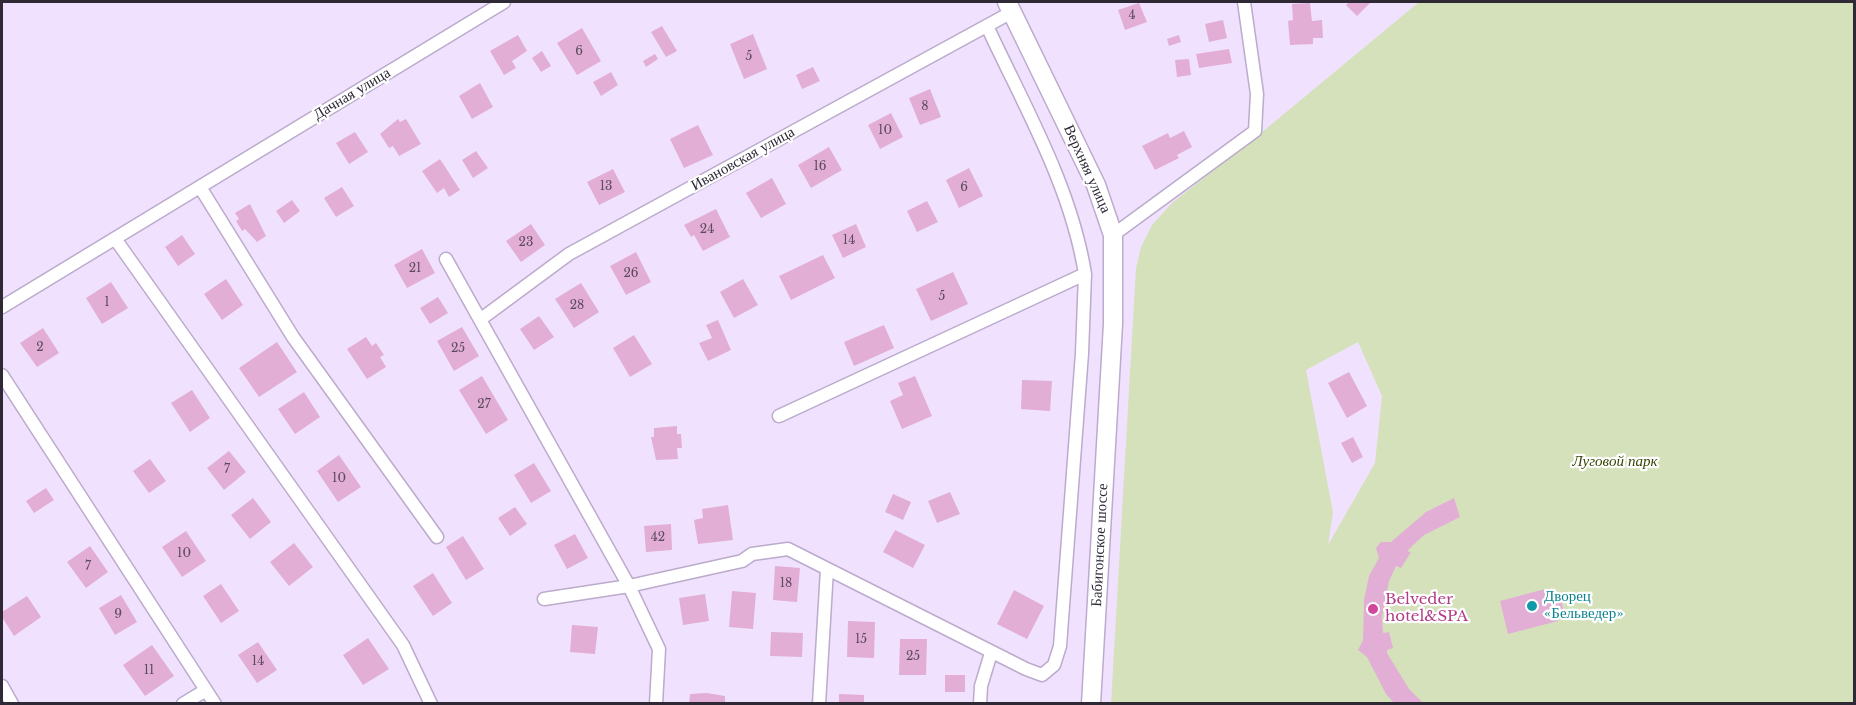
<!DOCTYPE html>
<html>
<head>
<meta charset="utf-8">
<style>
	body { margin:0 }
	#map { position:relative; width:1856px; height:705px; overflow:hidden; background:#f0e2fe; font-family:"Libre Baskerville",serif }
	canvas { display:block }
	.frame { position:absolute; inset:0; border:3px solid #2f2835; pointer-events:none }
</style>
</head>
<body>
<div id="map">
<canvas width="1856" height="705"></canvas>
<div class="frame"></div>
</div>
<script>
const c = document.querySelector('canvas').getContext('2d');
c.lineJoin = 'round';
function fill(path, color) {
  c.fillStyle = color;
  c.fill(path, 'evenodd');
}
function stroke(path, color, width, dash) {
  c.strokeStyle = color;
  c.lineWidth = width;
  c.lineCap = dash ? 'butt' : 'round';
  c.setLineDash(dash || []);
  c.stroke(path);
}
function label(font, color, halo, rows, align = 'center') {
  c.font = font + ' "Libre Baskerville",serif';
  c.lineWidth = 4.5;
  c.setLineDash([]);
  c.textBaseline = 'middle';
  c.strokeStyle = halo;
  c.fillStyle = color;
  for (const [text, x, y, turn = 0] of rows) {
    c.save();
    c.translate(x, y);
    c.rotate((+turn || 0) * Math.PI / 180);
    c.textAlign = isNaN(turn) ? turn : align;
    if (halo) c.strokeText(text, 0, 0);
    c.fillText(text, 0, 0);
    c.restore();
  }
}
const green = new Path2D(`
	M1419,2H1854V703L1111,704L1136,268L1141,247L1152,225L1172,203L1267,128ZM1358,342L1382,396L1375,463L1328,545L1333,512L1306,370Z`);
const building = new Path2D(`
	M1349,2H1371L1357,16L1346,5Z
	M1139,3L1147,22L1125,30L1118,10Z
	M1310,3L1312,21L1322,20L1323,38H1313V44L1290,45L1288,21L1293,20L1292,4Z
	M1223,20L1227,38L1209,42L1205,24Z
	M662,26L677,51L666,57L651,32Z
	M582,28L601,61L577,75L557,43Z
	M753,34L767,69L744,79L730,44Z
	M518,35L527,51L512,61L516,68L504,75L490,51Z
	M1179,35L1181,42L1169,46L1167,39Z
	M1229,49L1232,63L1199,68L1196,54Z
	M542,51L551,66L541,72L532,58Z
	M655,54L658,59L646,67L643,61Z
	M1189,59L1191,75L1177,77L1175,60Z
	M813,67L820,81L802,89L796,75Z
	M611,72L618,85L601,96L593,82Z
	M480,83L493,107L472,119L459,96Z
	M930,89L941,117L920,125L909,98Z
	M891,113L903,137L880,149L868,125Z
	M398,119L400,122L406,119L421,144L399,156L393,146L389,148L380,134Z
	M698,125L713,155L684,168L670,139Z
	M1184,131L1192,147L1177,155L1179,158L1155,170L1142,146L1168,133L1170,138Z
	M355,132L368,152L349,164L336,143Z
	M829,147L842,170L811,188L798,165Z
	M476,151L488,168L473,178L462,160Z
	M440,159L460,190L449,197L444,188L437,193L422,171Z
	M969,168L983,196L959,208L946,180Z
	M613,169L625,192L599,205L587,182Z
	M772,178L786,204L761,218L746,193Z
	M342,187L354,206L336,217L324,198Z
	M292,200L300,211L284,223L276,211Z
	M927,201L938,222L917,232L907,211Z
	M250,204L266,236L257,242L245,229L242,231L236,221L239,219L235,213Z
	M716,209L730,237L703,251L694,235L691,237L684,225Z
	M531,224L545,245L521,262L506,241Z
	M856,224L866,247L843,258L832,235Z
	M182,235L195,254L178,266L165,247Z
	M422,249L435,273L407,288L394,265Z
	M636,252L651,282L626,295L610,266Z
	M823,255L835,278L791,300L779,276Z
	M953,272L968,304L931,321L916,289Z
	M226,279L243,305L222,320L204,294Z
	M743,279L758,305L734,318L720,292Z
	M111,282L128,308L102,324L86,298Z
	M581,283L599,312L574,328L555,299Z
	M438,297L448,313L430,324L420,308Z
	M539,316L554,337L534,350L520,329Z
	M718,320L731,350L708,361L699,343L712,338L706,325Z
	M884,325L894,348L854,366L844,342Z
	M462,327L479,356L454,371L437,341Z
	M43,328L59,353L37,367L20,343Z
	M634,335L652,364L630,377L613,348Z
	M366,337L372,346L376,343L384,355L380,357L386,367L367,379L347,349Z
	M277,342L297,372L259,397L239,368Z
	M1349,372L1367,406L1347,418L1328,383Z
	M482,376L508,420L486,434L459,390Z
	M915,376L932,416L902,429L890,401L903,395L898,383Z
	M1022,380L1052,381L1050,411L1021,409Z
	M192,390L210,418L190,432L171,403Z
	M304,392L320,417L295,434L278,409Z
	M677,426V434H681L682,448H677L678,459L656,460L651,437H654V428Z
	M1353,437L1363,457L1352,463L1341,443Z
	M229,451L246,472L224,490L207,468Z
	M339,455L361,487L338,502L317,471Z
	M150,459L166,481L149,493L133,471Z
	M534,463L551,491L531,503L514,475Z
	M46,488L54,500L34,513L26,501Z
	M950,492L960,514L937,523L928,501Z
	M893,494L911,502L903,520L885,512Z
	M253,498L271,522L250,539L231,515Z
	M1454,498L1460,517L1424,535L1407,551L1411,552L1401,568L1396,566L1389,581L1382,617L1383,633L1389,632L1393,648L1387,650V653L1409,689L1424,704H1395L1386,694L1367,657L1358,650L1363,640L1364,600L1369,576L1379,558L1376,548L1381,542H1391L1426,512Z
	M728,505L733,540L698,544L694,520L703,518L702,509Z
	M515,507L527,524L510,536L498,518Z
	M671,524L672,550L646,552L644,526Z
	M895,530L925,545L913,568L883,552Z
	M186,531L206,561L182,577L162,547Z
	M575,534L588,558L567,569L554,545Z
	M463,536L484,569L466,580L446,547Z
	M294,543L313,567L289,586L270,562Z
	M90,546L108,572L86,588L67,562Z
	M775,566L800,568L797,602L773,600Z
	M433,573L452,603L433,616L413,586Z
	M221,584L239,611L221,623L203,596Z
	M1549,588L1551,595L1559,593L1564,612L1556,614L1558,621L1508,634L1500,601Z
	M1014,590L1044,606L1027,639L997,624Z
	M732,591L756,593L753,629L729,627Z
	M705,594L709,621L683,625L679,598Z
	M121,595L137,622L115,635L99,608Z
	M27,596L41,617L14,636L2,617V612Z
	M848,621L875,622L874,658L847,657Z
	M572,625L598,627L595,654L570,652Z
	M771,632L803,633L802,657L770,656Z
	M368,638L389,669L363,685L343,655Z
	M900,639H927L926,675H899Z
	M258,642L277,670L257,683L238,655Z
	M152,645L174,676L145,696L123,665Z
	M945,675H965V692H945Z
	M707,693L725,696V704H689L690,694Z
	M839,694L864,695V704H839Z`);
const street = new Path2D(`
	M200,187L293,337L437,537
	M1113,235L1255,131L1257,94L1244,2
	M116,240L403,645L431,704
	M446,259L629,586L659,649L656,704
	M2,307L504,2
	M481,319L569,254L1012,12
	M2,375L215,704
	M779,416L1085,274
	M544,599L629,586L742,561L752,554L788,549L1026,669L1042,675L1054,665L1060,646L1082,353L1085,274C1071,186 1024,106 987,26
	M2,686L12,704
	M183,704L206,690
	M819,704L827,569
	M980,704L981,686L991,653`);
const secondary = new Path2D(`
	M1007,2L1096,185L1113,235V324L1091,704`);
const markers = [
	[1532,606,6,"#0f9aa8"],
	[1373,609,6,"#d1479c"]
];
const numberNames = [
	["4",1132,16],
	["6",579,52],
	["5",749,57],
	["8",925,107],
	["10",885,131],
	["16",820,167],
	["13",606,187],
	["6",964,188],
	["24",707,230],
	["14",849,241],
	["23",526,243],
	["21",415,269],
	["26",631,274],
	["5",942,297],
	["1",107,303],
	["28",577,306],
	["2",40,348],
	["25",458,349],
	["27",484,405],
	["7",227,470],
	["10",339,479],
	["42",658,538],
	["10",184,554],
	["7",88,567],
	["18",786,584],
	["9",118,615],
	["15",861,640],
	["25",913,657],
	["14",258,662],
	["11",149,671]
];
const streetNames = [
	["Дачная улица",352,94,-31],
	["Ивановская улица",743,159,-29],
	["Верхняя улица",1087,169,66],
	["Бабигонское шоссе",1100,545,-87]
];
const parkNames = [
	["Луговой парк",1615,462]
];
const cultureNames = [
	["Дворец",1544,597],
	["«Бельведер»",1544,614]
];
const hotelNames = [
	["Belveder",1385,600],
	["hotel&SPA",1385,617]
];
fill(green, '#d5e1ba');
fill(building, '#e2aed6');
stroke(street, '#bbabcc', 15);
stroke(secondary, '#bbabcc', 21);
stroke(street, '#fff', 12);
stroke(secondary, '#fff', 18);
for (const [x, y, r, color] of markers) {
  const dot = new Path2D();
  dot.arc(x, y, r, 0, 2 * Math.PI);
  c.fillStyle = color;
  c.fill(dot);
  stroke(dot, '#fff', 2);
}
label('12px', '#5c4a5d', null, numberNames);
label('15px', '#2f2835', '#fff', streetNames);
label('italic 15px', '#364400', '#fff', parkNames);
label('15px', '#0d838f', '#fff', cultureNames, 'left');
label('15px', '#b23c85', '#fff', hotelNames, 'left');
</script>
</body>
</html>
